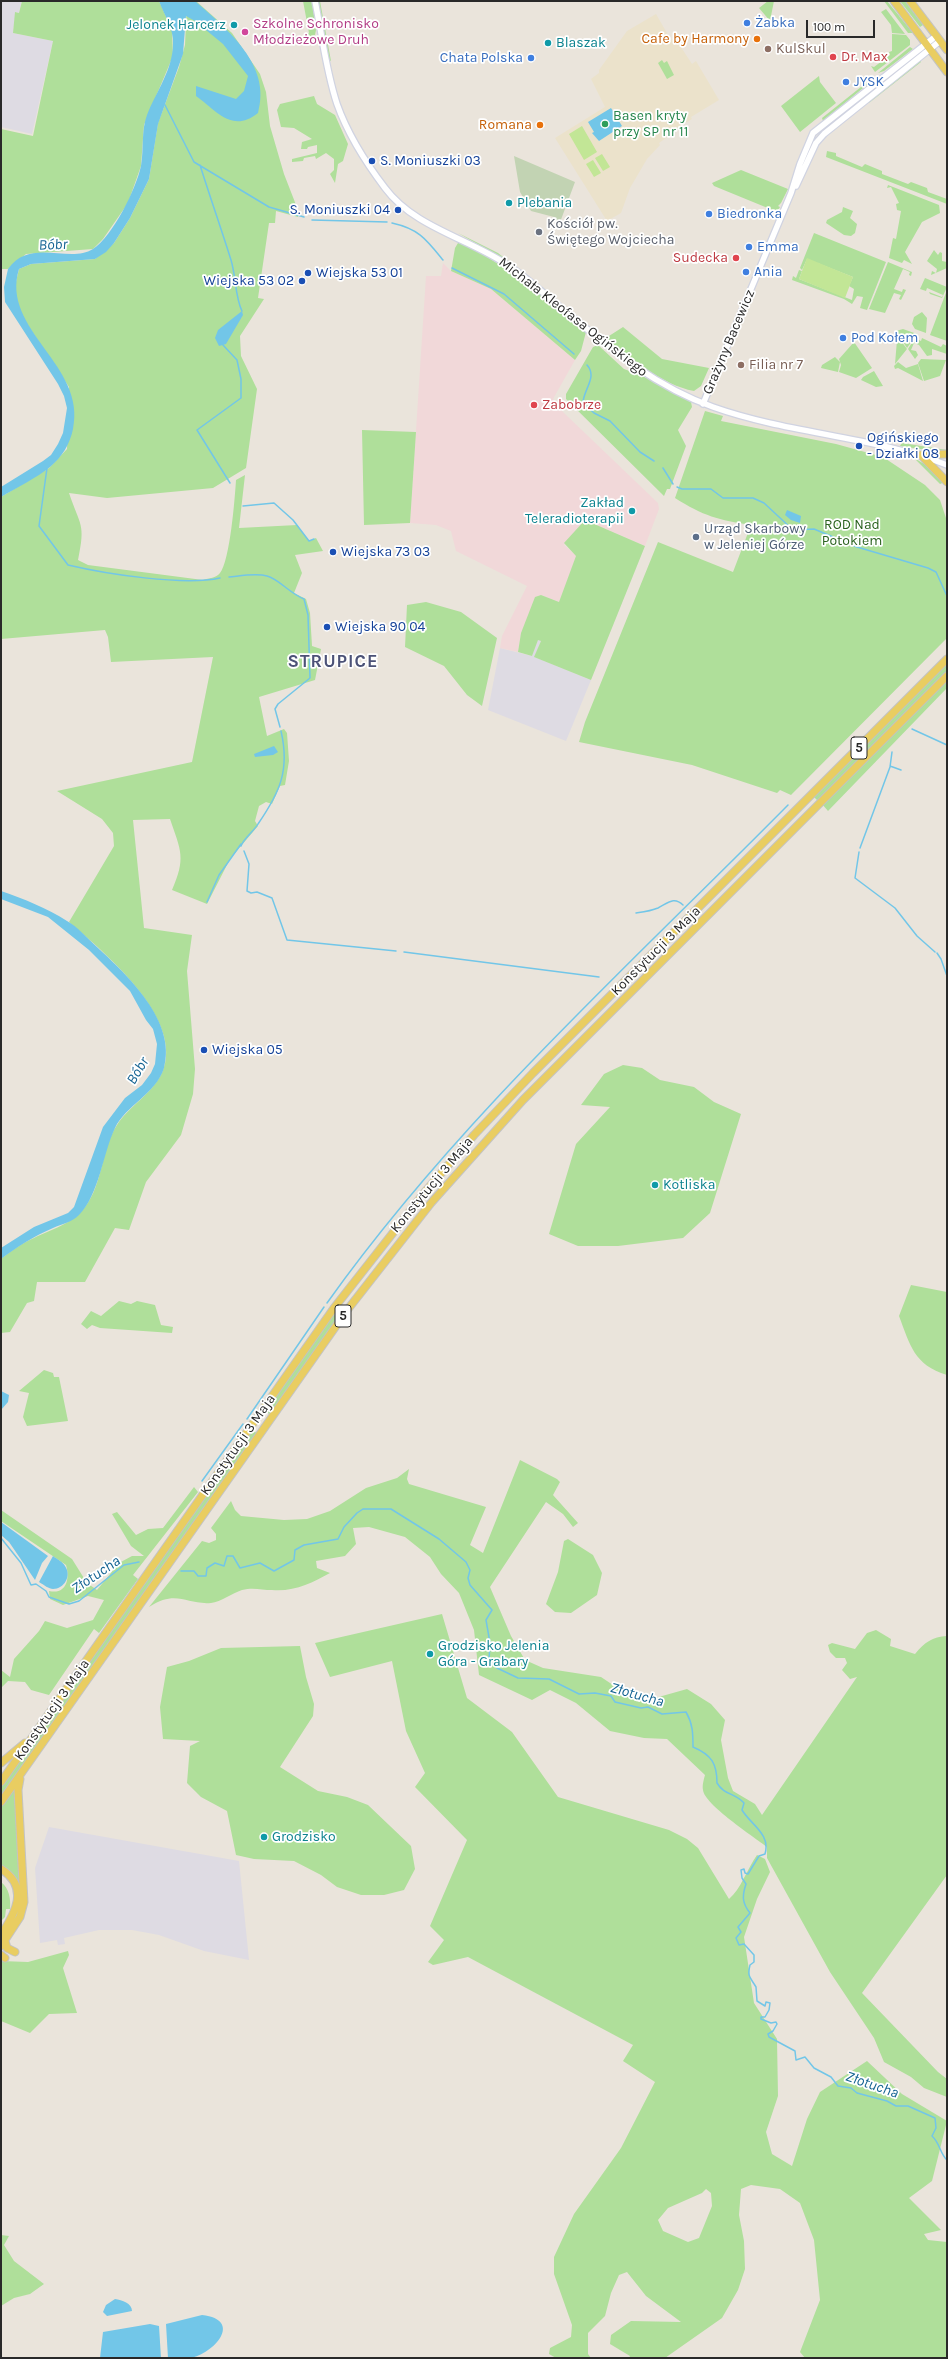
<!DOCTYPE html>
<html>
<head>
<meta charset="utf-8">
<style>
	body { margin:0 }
	#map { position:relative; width:948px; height:2359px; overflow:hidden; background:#eae4db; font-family:Karla,sans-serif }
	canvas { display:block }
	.frame { position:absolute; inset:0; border:2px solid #292929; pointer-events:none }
	.scale { position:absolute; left:806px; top:20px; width:69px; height:18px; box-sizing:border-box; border:2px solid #292929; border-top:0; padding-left:5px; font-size:12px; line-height:14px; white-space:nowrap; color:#292929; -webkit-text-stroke:3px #fff; paint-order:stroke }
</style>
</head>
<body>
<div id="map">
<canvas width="948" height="2359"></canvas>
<div class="frame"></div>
<div class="scale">100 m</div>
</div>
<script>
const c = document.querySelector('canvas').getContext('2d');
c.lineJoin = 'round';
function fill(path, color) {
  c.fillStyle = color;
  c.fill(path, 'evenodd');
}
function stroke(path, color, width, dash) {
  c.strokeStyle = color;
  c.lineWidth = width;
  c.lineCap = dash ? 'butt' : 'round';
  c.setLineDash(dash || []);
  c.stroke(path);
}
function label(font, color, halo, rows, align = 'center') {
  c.font = font + ' Karla,sans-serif';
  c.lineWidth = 3.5;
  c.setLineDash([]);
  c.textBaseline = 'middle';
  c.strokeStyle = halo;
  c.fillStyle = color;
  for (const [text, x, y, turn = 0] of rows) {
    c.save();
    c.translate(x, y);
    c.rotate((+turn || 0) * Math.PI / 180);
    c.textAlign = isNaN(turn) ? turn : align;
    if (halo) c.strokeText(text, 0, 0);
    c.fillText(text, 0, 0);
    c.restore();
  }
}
const industrial = new Path2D(`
	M1,1H22L19,13L16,12L13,33L53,41L32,134L1,127Z
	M538,639L541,641L535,657L591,680L566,741L488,710L500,648L532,656Z
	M49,1827L239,1861L249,1960L204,1951L159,1935L132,1930H99L64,1938L65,1944L58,1945L57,1940L40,1943L35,1868Z`);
const education = new Path2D(`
	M656,14L671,40L675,38L692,64L696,61L719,100L691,117L692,119L672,131L673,133L659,143L660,145L647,159L630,188L621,213L607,221L555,138L605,107L591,79L599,73V70L627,31Z`);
const medical = new Path2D(`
	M443,263L451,271L491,289L575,360L553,399L563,412L658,503L659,509L645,546L585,520L564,545L577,556L559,602L541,595L521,633L518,652L500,648L502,636L527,586L456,551L451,531L436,525L410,523L426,276H441Z`);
const green = new Path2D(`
	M22,1H159L172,30L173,56L144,125L141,166L128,203L103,239L93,249L26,254L8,269H1V129L33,136L53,41L13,33L15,12L19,13Z
	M187,1H196L232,33L260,74L266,92L270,126L284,174L298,210V217L276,211L275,223H269L258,298L264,299L240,336L241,356L257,389L246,468L213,488L107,498L69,493C80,526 86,523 78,560L88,565L203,580C209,578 216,578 220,573C230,561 235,497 236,480L245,475L239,528L297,525L309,541L316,538L323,551L295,555L302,573L294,593L306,599L310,613L312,646L321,649L315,680L259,697L267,736L284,729L287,733L289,761L285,785L280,786L272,804L266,802L259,806L255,821L258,826L230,859L207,904L172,890C186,858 181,851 170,819L133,820L144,928L192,935L187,971L195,1069L193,1094L181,1135L146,1182L129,1230L115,1228L85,1282H37L34,1301L27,1303L10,1332L1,1333V1259C11,1251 22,1243 34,1238C52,1229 72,1224 85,1207C103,1184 101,1149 117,1125C129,1106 151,1095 162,1073C186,1020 104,952 69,922L114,846L113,833L102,819L57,791L192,762L213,657L111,662L108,637L105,630L1,639V497L49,468L67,449L69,387L21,315L14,290L19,269L31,264L95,259L114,243L130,218L149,179L158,123L179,67L185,45Z
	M303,1H312L316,30L315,35L311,37L306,34L309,33Z
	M318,1H320L331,61L329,60Z
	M768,1H774L770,21L759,8Z
	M884,1H887L913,33H908Z
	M900,1H905L923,25L920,27Z
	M886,9L905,34L892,33L891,25L881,12Z
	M892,34L906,35L910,40V45L875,72L871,66L874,67L890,55L889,52L892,51Z
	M910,47L913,49L884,71L878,73Z
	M921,59V62L869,103L870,101Z
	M662,60L664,63L667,61L674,75L667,79L658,63Z
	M819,76L820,82L836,103L800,132L781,106Z
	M871,79L868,84L823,121L822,118Z
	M314,96L317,104L335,115L348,144L343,161L338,164L335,183L330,174L334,170V159L326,153L316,159L315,156L304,158L303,161L292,162V159L317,153V145L308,147L307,149H301L302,142L312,139L294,128L281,127L277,110L280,104Z
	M827,151L836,153V156L862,167L865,164L882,171V174L908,184L911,182L927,188L928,192L947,199V204L826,157Z
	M741,170L788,189L781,203L778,206L780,207L778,210L775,211L714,186L712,183Z
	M888,185L939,205L940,213L922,222L905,252L912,264L904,260L902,263L889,258L893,238L896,239L901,211L897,210L896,204L899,203L891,187L887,188Z
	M843,207L853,211L850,218L857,224L855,233L851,236L844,235L826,223L827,220L842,212Z
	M458,233L498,253L555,297L510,263Z
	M814,233L886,262L867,310L860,308L863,297L857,296L852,304L844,299L792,280L793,276L796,278L799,270L802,271L799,279L852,300L854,289L849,286L853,277L807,259L802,270L800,268Z
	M458,243H463C509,267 546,299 586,332L581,351L575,360L491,289L451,271L455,248Z
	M934,250L938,255L940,252L942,253V261L947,262V268L931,275L932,271L936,273L937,269L927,261Z
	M888,262L912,272L911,276L909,275L910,272L903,269L894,289L902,292L903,289L906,290L901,300L899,299L901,295L894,293L885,313L869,309Z
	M925,278L947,287L942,298L930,294L929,292L942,297L943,295L927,288L926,291L920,289Z
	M947,290V341L930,335Z
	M922,312L927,318L926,333L915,329L912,324L914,317Z
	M623,327L662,359L709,368L701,386L694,391C662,385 633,359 608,340L609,336Z
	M903,329L917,334L907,348L896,331Z
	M895,333L907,349L895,364L897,340L894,339Z
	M915,338L921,341L922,338L941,347L943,344L947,346V354L932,349V355L927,356L919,345L914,343L911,350L916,351L918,355L915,359L908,349Z
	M854,342L872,368L856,378L839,372L841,365L839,359Z
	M598,345L624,369L643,376L691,402L692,407L678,430L686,446L670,489H667L664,496L566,399V394L593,347Z
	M835,357L840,362L838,372L821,368L822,365Z
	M921,359L946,360L940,376L924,381L918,363Z
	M898,362L906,368L918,364L923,381L898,368L895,369L894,366Z
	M874,371L883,386L876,387L861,380L863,377Z
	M705,411L723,416L721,421L836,444L883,457L925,485L940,500L947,521V638L791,795L780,790L777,793L692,765L579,742L585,722L658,542L733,572L751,525C719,520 703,516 675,498Z
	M362,430L416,432L410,523L364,525Z
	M902,443L947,450V453L900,446Z
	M899,453C919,458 930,467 945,482L940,484L916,460Z
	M585,520L645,546L591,680L534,657L541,641L538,640L532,656L518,652L521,633L535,597L541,595L559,602L576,556L564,543Z
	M426,602L461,612L497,638L482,706L467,695L444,666L405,647L407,605Z
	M947,662V672L818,801L813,796Z
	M947,679V688L828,811L822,804Z
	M623,1065L642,1068L660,1080L694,1087L714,1102L741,1114L710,1213L683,1238L618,1246H578L549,1234L576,1144L610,1107L581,1105L604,1074Z
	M911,1285L947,1292V1375C914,1365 910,1345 899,1316Z
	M119,1301L131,1304L137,1301L155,1305L161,1325L173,1327L172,1333L100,1328L92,1325L87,1329L81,1324L91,1311L101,1316Z
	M333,1314L338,1318L270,1415L265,1410Z
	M44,1370L53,1373L54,1377H59L68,1421L27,1426L23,1417L29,1393L19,1391Z
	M252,1430L257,1433L1,1798V1787Z
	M520,1460L557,1479L560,1482L553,1495L578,1523L573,1527L563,1514L546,1502L490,1587L511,1636L525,1660L543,1668L601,1677L625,1693L648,1700L687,1689L711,1704L725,1720L721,1740L728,1778L733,1791L755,1804L762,1815L857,1677L850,1679L842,1670L847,1663L845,1658H836L830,1652L828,1645L832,1643L855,1649L867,1633L876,1630L891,1639L890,1646L915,1654C925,1642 932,1637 947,1636V1875L862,1993L938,2072L947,2079V2097L924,2088L911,2077L884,2062L874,2038L830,1972L767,1858V1847C754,1837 704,1804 703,1790C702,1785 704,1779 705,1775L667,1739L644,1738L610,1731L576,1703L550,1690L532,1700L479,1675L474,1630L459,1593L441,1574L430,1557L405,1537L369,1527L353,1528L356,1544L345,1556L316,1561L317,1568L330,1573C312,1583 294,1592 272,1590C262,1590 253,1587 242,1590C232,1593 221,1602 211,1603C186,1605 177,1589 149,1607L202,1541L209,1543L216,1540V1534L211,1528L231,1501L235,1510L241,1516L284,1520L307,1519L330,1511L366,1488L397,1478L409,1469L407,1479L409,1484L486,1507L470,1545L483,1553Z
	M194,1487L198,1492L133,1575L138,1579L99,1633L94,1629L49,1695L31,1690L25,1682L8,1681L1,1688V1670L10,1677L14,1659L39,1631L45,1621L67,1628L93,1620L104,1600L88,1596L63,1605L50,1599L49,1591C67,1595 70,1578 66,1565L1,1521V1510L72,1559L87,1583L97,1590L119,1563L132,1556H144L131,1546L112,1514L117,1512L136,1535L148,1529L163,1528Z
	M568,1539L593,1555L602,1573L597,1595L571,1613L555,1612L546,1604L558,1572L564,1541Z
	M442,1614L467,1698L512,1732L558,1797L669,1830L687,1839L698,1848L729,1899C741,1889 747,1869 757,1855L765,1859L770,1872L757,1899L744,1937L754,2003L777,2039L778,2096L766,2132L772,2154L792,2166L807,2119L820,2092L867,2061L902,2094L947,2121L932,2181L909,2198L941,2230L924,2234L928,2240L947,2242V2358H805L800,2352L820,2300L814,2240L800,2203L780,2189L751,2185L741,2189L739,2215L744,2241L745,2269L738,2290L722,2318L665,2358H629L630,2356L610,2344L611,2335L631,2321L681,2322L646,2296L627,2272L619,2275L611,2293L605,2316L588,2333V2354L591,2358H556L549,2354L550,2348L571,2337L572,2325L554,2274V2257L574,2214L621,2148L655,2082L623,2061L633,2045L468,1957L433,1965L428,1962L444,1940L430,1926L467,1840L415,1787L425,1773L406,1731L392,1661L330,1677L315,1643ZM706,2189L711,2193L712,2206L699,2238L688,2242L663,2231L658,2220L668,2208L702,2193Z
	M300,1646L306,1677L314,1704L313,1716L280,1767L318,1791L347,1797L368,1805L411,1846L415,1869L404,1890L384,1895H361L337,1887L321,1875L294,1861L254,1859L236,1855L227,1811L201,1797L187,1783L190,1746L200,1741L163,1739L160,1707L167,1667L189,1661L221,1648Z
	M13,1790H16L22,1907L3,1939L15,1918L19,1904L20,1895L1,1866V1807Z
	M1,1882C9,1888 11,1899 10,1909H6L5,1917L1,1921Z
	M68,1951L69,1955L63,1968L77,2013L49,2014L30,2033L1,2021V1961L28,1962Z
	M1,2235L9,2236L4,2245L14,2261L44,2284L30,2294L14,2298L1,2306Z`);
const cemetery = new Path2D(`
	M514,156L575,182L559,225L554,217L531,211L520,192Z`);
const pitch = new Path2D(`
	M582,126L597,152L584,160L569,134Z
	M602,154L610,167L603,171L595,158Z
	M593,160L601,173L594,177L586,164Z
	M807,258L853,277L845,298L799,279Z`);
const water = new Path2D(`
	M159,1H195C228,30 272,65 258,113C232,134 216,110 196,96V86L236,99L244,91L248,76L223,44L195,21L186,16L183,54L158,124L149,179L130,218L114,243L106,252L95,259L31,264L19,269C0,330 87,365 73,429C70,444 62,457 50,467C38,477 16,488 1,497V487L43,461L51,455L58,444L63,433L67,408L64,396L58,384L5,302L4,287L8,269C30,237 69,264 93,249C113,236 136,189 141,166C144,149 141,131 147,115C156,92 173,69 173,44C174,29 164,15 159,1Z
	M611,108L622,126L599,141L592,133L594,132L588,122Z
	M242,311L243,315L226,344L219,346L215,338L218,330Z
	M787,510L801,516L800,523L791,520L785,515Z
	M274,746L278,752L273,755L255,757L254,754Z
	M1,891C24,899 47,908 67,921C78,927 87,938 97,947C127,975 177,1021 164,1068C156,1094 126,1105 115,1128C103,1153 99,1195 79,1215C72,1222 62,1224 53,1228C34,1236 17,1247 1,1259V1248L34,1227L68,1213L74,1207L103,1127L125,1098L142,1085L151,1073L155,1064L157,1044L153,1029L146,1020L130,991L89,950L48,917L1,899Z
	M1,1391L9,1395L8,1402L1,1410Z
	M1,1522L48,1556L42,1563L35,1580L9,1542L1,1535Z
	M53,1556C57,1559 63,1562 65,1566C72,1576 64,1589 53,1589C49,1589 44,1585 39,1582Z
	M115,2299C122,2300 132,2303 132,2311L107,2316L103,2312L106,2305Z
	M202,2315C244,2320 214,2354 190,2358C183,2359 175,2358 168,2358L166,2324Z
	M150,2324L159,2326L161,2358H100L103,2332Z`);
const stream = new Path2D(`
	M165,105L194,162L269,207L304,217
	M200,165C210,197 221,228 231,260C236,276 235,297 242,311
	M312,220L387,222
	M392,223C419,229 426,239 443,260
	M452,268L504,294L574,354
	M223,345L237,360L241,379V398L197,430L230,483
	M587,365C598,377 583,390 583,403L594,413L610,421L640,452L654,461
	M47,468L39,526L68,565C106,574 184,586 220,578
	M663,468L673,484
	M677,487L682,489H711L723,498H753L764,503L793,530L814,529L857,547L928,568L936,572L947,596
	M243,506L274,503L293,520L309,541L314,539
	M229,577C240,576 256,573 267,576C279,579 289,593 304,599L308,615L310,678L278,704L275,709L280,727
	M912,729L947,745
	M890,766L901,770
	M241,846C243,839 254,831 258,824C280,792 290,770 281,731
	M860,848L890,767L892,752
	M244,851L249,864L247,891L251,893L257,892L272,898L287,940L396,951
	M859,852L855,878L895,908L917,936L935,952
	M207,902L219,875L241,844
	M636,913C643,912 651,911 658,908C668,903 674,896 683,905
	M404,952L599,977
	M937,953L941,959L947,976
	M947,1018V1021
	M327,1303C459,1118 629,966 788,805
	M247,1419L324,1307
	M202,1481L243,1424
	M1,1538L21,1563L31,1585L36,1584L46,1591L49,1597L69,1604L79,1601L124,1565L139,1562
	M181,1571H194L198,1576H206L207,1568L215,1563L224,1566L227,1556H233L240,1568L260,1563L274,1571L294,1560L295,1550L304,1545L338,1539L344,1527L357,1513L363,1509H391L439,1539L466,1562L470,1570L468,1578L470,1585L492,1610L486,1620L490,1643L489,1660L497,1668L518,1678L549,1679L579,1694L595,1693L611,1696L615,1702L641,1708L648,1707L662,1714L686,1712C693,1724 693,1734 693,1747C712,1755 717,1764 717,1783C724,1795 735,1793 744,1803L742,1810C751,1825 771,1834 765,1854L759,1856L748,1874L745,1873L744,1869L741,1870L742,1878L746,1884C742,1896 742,1903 750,1913L738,1927L741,1932L736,1938L739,1945L744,1944L754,1955V1962L750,1965C747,1977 750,1977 756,1987L757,2001L765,2006L766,2002L770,2003L769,2010L765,2017H761V2019L771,2023L776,2022L777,2024L773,2031L768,2034L769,2037L795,2051L796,2060L805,2057L814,2068L831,2077L838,2086L851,2088L857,2093L887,2101L896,2106H908L935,2118L936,2128L932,2136C940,2143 940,2154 947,2160`);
const tertiary = new Path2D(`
	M315,1C322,35 326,71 337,104C348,135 366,163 385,188C414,227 467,238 506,264C525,276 542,292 559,306C607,346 653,386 713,407C789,434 872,436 947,465
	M796,186L816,143L824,134L940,41
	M703,404L791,193L800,164L813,133L936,36`);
const primary = new Path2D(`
	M894,1L947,72
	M910,1L947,50
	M921,455L947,482
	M921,455L947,454
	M1,1763L25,1743
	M1,1782L334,1308L425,1192L474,1135L533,1073L947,659
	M1,1802L348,1309L431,1203L523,1100L947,676
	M1,1869C30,1887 15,1914 1,1935
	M5,1941L7,1948L15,1952
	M1,1946L20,1917L24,1902L18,1790L20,1779
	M1,1955L5,1958`);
const markers = [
	[747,23,4,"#3f7fe0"],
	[234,25,4,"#0f9aa8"],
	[245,32,4,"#d1479c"],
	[757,39,4,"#e8710a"],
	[548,43,4,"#0f9aa8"],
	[768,49,4,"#8d6e63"],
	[833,57,4,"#e0444e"],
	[531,58,4,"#3f7fe0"],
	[846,82,4,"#3f7fe0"],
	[605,124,4,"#2e9e5b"],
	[540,125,4,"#e8710a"],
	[372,161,4,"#1a4fb4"],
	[509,203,4,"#0f9aa8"],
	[398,210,4,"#1a4fb4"],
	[709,214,4,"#3f7fe0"],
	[539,232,4,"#6b7280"],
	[749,247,4,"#3f7fe0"],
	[736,258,4,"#e0444e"],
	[746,272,4,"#3f7fe0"],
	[308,273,4,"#1a4fb4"],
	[302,281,4,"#1a4fb4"],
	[843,338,4,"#3f7fe0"],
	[741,365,4,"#8d6e63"],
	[534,405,4,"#e0444e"],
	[859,446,4,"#1a4fb4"],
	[632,511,4,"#0f9aa8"],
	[696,537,4,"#5c6f8a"],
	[333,552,4,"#1a4fb4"],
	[327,627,4,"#1a4fb4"],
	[204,1050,4,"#1a4fb4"],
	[655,1185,4,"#0f9aa8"],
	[430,1654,4,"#0f9aa8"],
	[264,1837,4,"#0f9aa8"]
];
const shields = [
	[859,748,16],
	[343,1316,16]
];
const shieldNames = [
	["5",859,748],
	["5",343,1316]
];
const shopNames = [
	["Żabka",755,23],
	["Chata Polska",523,58,"right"],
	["JYSK",854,82],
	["Biedronka",717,214],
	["Emma",757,247],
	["Ania",754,272],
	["Pod Kołem",851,338]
];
const hotelNames = [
	["Szkolne Schronisko",253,24],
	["Młodzieżowe Druh",253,40]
];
const cultureNames = [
	["Jelonek Harcerz",226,25,"right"],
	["Blaszak",556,43],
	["Plebania",517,203],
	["Zakład",624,503,"right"],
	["Teleradioterapii",624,519,"right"],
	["Kotliska",663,1185],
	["Grodzisko Jelenia",438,1646],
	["Góra - Grabary",438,1662],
	["Grodzisko",272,1837]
];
const foodNames = [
	["Cafe by Harmony",749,39],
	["Romana",532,125]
];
const educationNames = [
	["KulSkul",776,49],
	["Filia nr 7",749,365]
];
const healthNames = [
	["Dr. Max",841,57],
	["Sudecka",728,258,"right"],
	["Zabobrze",542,405]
];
const leisureNames = [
	["Basen kryty",613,116],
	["przy SP nr 11",613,132]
];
const transitNames = [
	["S. Moniuszki 03",380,161],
	["S. Moniuszki 04",390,210,"right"],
	["Wiejska 53 01",316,273],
	["Wiejska 53 02",294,281,"right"],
	["Ogińskiego",867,438],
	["- Działki 08",867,454],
	["Wiejska 73 03",341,552],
	["Wiejska 90 04",335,627],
	["Wiejska 05",212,1050]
];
const worshipNames = [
	["Kościół pw.",547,224],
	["Świętego Wojciecha",547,240]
];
const streetNames = [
	["Michała Kleofasa Ogińskiego",573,317,38],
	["Grażyny Bacewicz",729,342,-67],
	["Konstytucji 3 Maja",656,951,-45],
	["Konstytucji 3 Maja",432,1185,-50],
	["Konstytucji 3 Maja",238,1445,-55],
	["Konstytucji 3 Maja",52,1710,-55]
];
const parkNames = [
	["ROD Nad",852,525],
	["Potokiem",852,541]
];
const serviceNames = [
	["Urząd Skarbowy",704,529],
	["w Jeleniej Górze",704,545]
];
const waterNames = [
	["Bóbr",53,245,-2],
	["Bóbr",138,1071,-59],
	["Złotucha",96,1575,-34],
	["Złotucha",637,1695,16],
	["Złotucha",872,2085,19]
];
const districtNames = [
	["STRUPICE",333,662]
];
fill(industrial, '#dedbe3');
fill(education, '#ebe2cb');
fill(medical, '#f1d8d9');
fill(green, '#afdf9a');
fill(cemetery, '#c2d3b3');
fill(pitch, '#c2e696');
fill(water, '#72c6e8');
stroke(stream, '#72c6e8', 1.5);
stroke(tertiary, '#d0d3e1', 8);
stroke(primary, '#c3c3c3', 9);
stroke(tertiary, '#fff', 5.5);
stroke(primary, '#e9cd61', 7);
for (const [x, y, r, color] of markers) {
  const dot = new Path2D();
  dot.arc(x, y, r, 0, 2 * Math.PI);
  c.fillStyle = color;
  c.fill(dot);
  stroke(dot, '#fff', 1.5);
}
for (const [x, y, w] of shields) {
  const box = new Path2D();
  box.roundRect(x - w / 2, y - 11, w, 22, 3);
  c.fillStyle = '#fff';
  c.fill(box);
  stroke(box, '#292929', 1);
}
label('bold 13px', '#292929', null, shieldNames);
label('14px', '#366cbe', '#fff', shopNames, 'left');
label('14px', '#b23c85', '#fff', hotelNames, 'left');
label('14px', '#0d838f', '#fff', cultureNames, 'left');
label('14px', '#c56008', '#fff', foodNames, 'right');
label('14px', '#785e54', '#fff', educationNames, 'left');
label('14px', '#be3a42', '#fff', healthNames, 'left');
label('14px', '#27864d', '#fff', leisureNames, 'left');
label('14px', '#164399', '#fff', transitNames, 'left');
label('14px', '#5b616d', '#fff', worshipNames, 'left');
label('14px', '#292929', '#fff', streetNames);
label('14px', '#29611d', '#fff', parkNames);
label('14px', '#4e5e75', '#fff', serviceNames, 'left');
label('italic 15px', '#146392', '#fff', waterNames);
c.letterSpacing = '1px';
label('bold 18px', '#4c5277', '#fff', districtNames);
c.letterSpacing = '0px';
</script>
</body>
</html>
